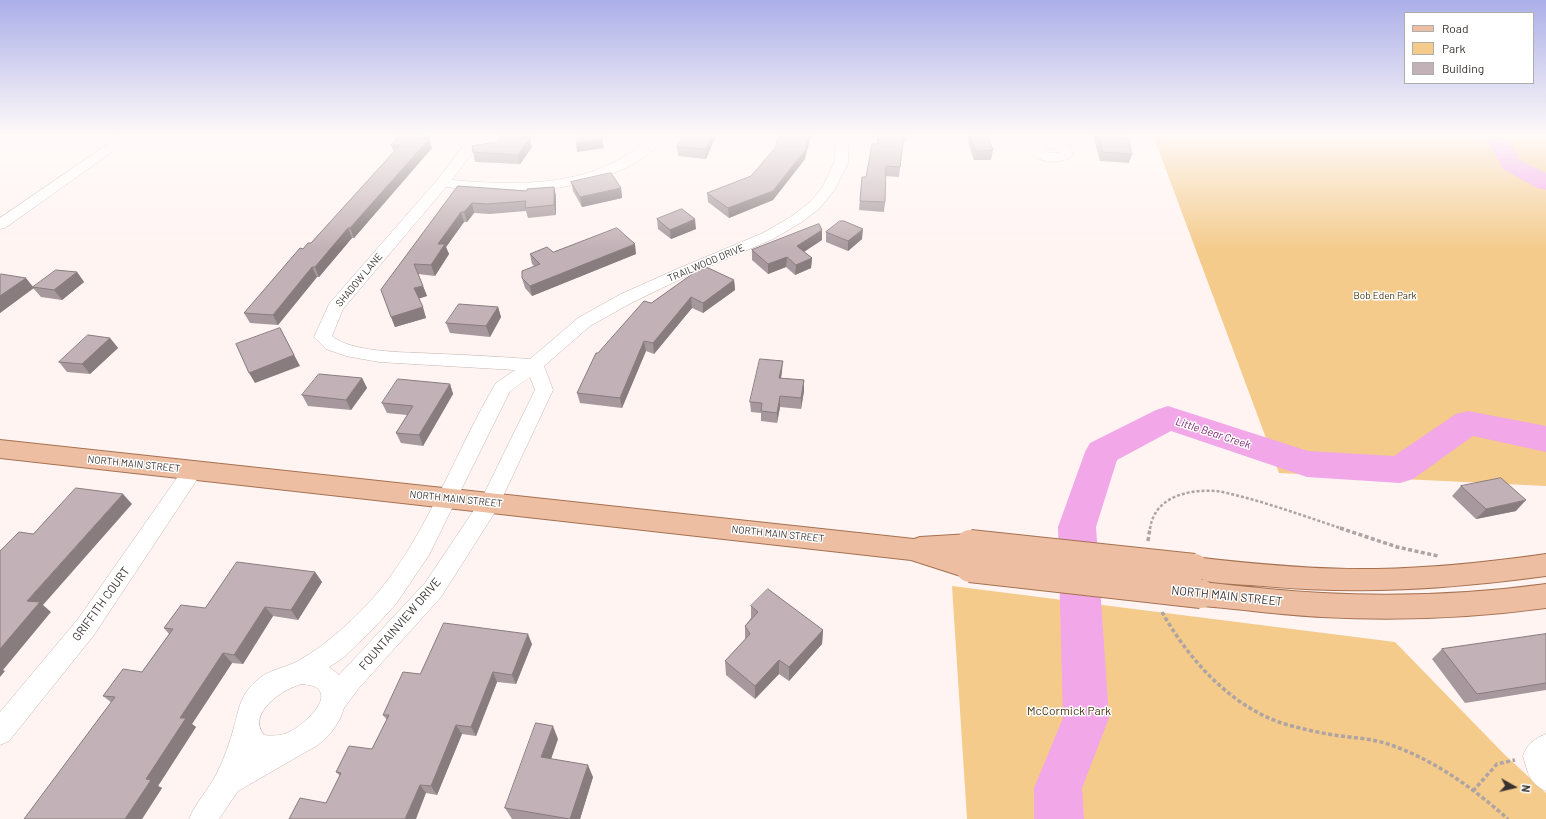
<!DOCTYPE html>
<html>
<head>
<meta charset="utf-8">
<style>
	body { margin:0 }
	#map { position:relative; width:1546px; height:819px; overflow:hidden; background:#fff4f2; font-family:Barlow,sans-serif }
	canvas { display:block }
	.legend { position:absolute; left:1404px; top:12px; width:130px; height:72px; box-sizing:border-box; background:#fff; border:1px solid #afadac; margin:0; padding:5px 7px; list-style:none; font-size:12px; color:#383130 }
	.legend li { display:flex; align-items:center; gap:8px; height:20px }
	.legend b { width:20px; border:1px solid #afadac }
	.north { position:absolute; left:1494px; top:767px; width:40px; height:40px; -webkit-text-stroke:3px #fff; paint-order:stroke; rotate:98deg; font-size:11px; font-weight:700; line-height:16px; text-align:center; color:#383130 }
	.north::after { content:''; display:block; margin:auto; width:14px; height:18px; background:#383130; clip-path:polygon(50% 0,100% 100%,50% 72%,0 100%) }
</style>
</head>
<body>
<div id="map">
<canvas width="1546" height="819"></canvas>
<ul class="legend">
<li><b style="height:5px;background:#edbea1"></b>Road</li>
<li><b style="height:11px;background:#f4cb8b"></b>Park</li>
<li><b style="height:11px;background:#c2b1b6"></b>Building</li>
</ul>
<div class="north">N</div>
</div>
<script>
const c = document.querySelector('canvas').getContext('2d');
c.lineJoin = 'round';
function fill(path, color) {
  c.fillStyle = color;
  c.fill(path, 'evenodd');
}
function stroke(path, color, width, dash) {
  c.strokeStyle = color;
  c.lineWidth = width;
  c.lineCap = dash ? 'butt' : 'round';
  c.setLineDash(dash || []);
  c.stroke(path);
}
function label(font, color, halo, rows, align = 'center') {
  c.font = font + ' Barlow,sans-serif';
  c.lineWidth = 3;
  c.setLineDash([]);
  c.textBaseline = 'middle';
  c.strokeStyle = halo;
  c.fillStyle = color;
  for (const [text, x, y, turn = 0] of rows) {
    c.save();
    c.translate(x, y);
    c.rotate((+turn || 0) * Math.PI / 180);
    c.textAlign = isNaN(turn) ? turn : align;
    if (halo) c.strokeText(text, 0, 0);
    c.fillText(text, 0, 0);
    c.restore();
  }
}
const green = new Path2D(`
	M1153,135H1546V486L1279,473Z
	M952,586L1395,642L1504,754L1546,793V819H967Z`);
const river = new Path2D(`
	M1484,135H1506L1520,160L1546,173V190L1537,188L1503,169Z
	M1168,406L1308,451L1394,456L1456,414L1468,411L1546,426V452L1473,436L1413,479L1400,483L1307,477L1171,431L1117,460L1096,527L1109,718L1082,788L1084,819H1034V788L1063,718L1058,527L1085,452L1090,443L1156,410Z`);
const pathFar1 = new Path2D(`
	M1150,529C1154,497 1188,489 1216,491C1225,492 1234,495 1243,497C1277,506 1310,518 1343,529`);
const path = new Path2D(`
	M1340,528L1397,547L1438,556
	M1148,541L1150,528
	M1162,612C1190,662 1237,714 1296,727C1311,731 1326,734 1341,736C1357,738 1373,739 1388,744C1433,759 1473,788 1508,819
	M1473,791L1497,764L1515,760`);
const minor = new Path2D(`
	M121,135H136L5,228L0,229V218Z
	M472,135H485L452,180C523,186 597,188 652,135H666C635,180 554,192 504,192C484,192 465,189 446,187L343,309L332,336C353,354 414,352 442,354C471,355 501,357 530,359L578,318L621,294L677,269L763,233L792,216L810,202L822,188L834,163L837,135H849L848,163L835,189L820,208L802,222L773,239L689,275L633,302L590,326L544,366L553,390L497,509L441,597L359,688L344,708L340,719L331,733L318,745L238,791L219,819H189C196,802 209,789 217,773C224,759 230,742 234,727C239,709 240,696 255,682C268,669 283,669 298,661C328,644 357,617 380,590C430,528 456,450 496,383L515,370L379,362L346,356L326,349L314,337L329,304L437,180ZM530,377L535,390L482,498L425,583L339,675L329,667L343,658L372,630L396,604L429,555L510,391ZM302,684C308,685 315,685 319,690C330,703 299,728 289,732C281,736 272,736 264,735C246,713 284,688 302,684Z
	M1044,139L1055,140L1069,145L1073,154C1065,166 1031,164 1030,147L1032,144ZM1046,147L1058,150L1059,153H1050L1044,149Z
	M193,462L200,465L203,470L200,475L94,635L9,741L0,745V712L78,619L186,465Z
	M1546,734V791C1529,783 1528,773 1523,756C1527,744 1534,739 1546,734Z`);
const major = new Path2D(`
	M0,440L914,539L920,537L970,534L979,537L983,544L979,551L964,555L979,560L983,568L979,576L970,579L911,560L0,458Z
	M1546,554V576C1449,589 1360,595 1263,586C1237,584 1209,584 1185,576L1181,568L1185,560L1194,557C1254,564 1315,570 1376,569C1433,568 1490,562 1546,554Z
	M1201,582C1241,586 1282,591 1322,593C1397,597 1472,594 1546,584V608C1472,618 1397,621 1322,617C1282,615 1241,609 1201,606L1192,602L1188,594L1192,586Z`);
const majorBridge = new Path2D(`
	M970,544L1194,568
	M970,568L1201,594`);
const wall = new Path2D(`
	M400,135H431L427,139L432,148L354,238H352L319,277H317L278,325L250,323L244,313L303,249L311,243L394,152L391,145Z
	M684,135H716L706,159L678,156L677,147Z
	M878,135H908L907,142H903L899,177L885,176V202L884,212L859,210L862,177H866L877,144Z
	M969,135H987L993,150L991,160H974L968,142Z
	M1093,135H1127L1132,154L1129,163L1100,161Z
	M530,139L532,147L520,164L475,162L473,152Z
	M805,159L773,200L729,218L708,202L707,193Z
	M571,182L621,188L622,198L582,207L573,191Z
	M458,186L527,191L554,187L556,196V215L528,218L526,211L490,214L474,213L467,222H464L446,247L449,254L435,276L418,274L427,296L419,298L426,318L395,327L381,290Z
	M657,219L696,229L671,239L658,229Z
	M826,232L862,239L848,251L826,242Z
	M822,240L804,252L812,258L811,268L795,275L786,267L768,274L752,260V250Z
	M553,252L636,254L532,296L525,288L522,278L534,266L532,264L530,254Z
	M77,272L84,282L62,300L41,297L33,288L0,313V275L33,287Z
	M734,280L735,290L703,313L692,308L654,354L646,351L622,408L580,403L577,393L598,353L651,303Z
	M498,307L501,317L490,337L450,333L446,323Z
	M110,338L118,348L90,374L67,372L59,362Z
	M782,371L781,378L804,380V391L801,409L780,407L777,423L761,421V413L751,412L750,402Z
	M362,378L367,388L351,410L308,406L302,395Z
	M450,384L453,394L423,446L401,443L396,433L407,415L387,413L382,403Z
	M1461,486L1516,511L1476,519L1452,496Z
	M315,572L322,582L298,620L273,616L243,664L232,663L192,724L196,727L158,786L162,788L142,819L112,703L103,696L142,672L169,634L164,628L205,608Z
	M751,606L823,630L822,644L789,681L779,674L755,699L726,675L725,661L745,640V626L751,618Z
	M1546,634V690L1465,703L1432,659L1442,649Z
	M532,644L516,684L497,682L476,736L462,734L437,795L426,793L326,803L340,776L336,772L372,749L387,720L383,715L420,674Z
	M558,739L551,759L593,777L580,819H512L505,808Z`);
const shadedWall = new Path2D(`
	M420,135H431L420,148L417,138Z
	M524,135H533L530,139L532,147L520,164L518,155L522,138Z
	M712,135H716L706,159V149Z
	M809,135H811L805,159L773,200L729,218L728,208Z
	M429,139L432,148L354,238L350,228Z
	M602,139L604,148L577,152L576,143Z
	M554,187L556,196V215L554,205Z
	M621,188L622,198L582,207L580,197Z
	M472,203L474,213L467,222L464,212Z
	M461,212L464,222L446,247L449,254L435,276L431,265L438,244Z
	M695,219L696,229L671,239L670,230Z
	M348,228L352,238L319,277L315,267Z
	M863,229L862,239L848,251V241Z
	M822,230V240L797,256V246Z
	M635,244L636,254L532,296L530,286Z
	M787,257L786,267L768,274V264Z
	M812,258L811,268L795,275L796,265Z
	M312,267L317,277L278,325L273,315Z
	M77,272L84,282L62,300L54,290Z
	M26,278L34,288L0,313V296Z
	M734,280L735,290L703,313V303Z
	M423,286L427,296L418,299L414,288Z
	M691,297L692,308L654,354L653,343Z
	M423,307L426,318L395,327L391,317Z
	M498,307L501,317L490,337L486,326Z
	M280,328L300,366L255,383L249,373Z
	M110,338L118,348L90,374L82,364Z
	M644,341L646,351L622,408L620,398Z
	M783,361L782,371L779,389V378Z
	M362,378L367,388L351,410L346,400Z
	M804,380V391L801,409V398Z
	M450,384L453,394L423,446L419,435Z
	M780,396V407L777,423V413Z
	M123,494L132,504L43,605L51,612L3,670L5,671L0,677V649L27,601Z
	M1526,500L1516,511L1476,519L1486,509Z
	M315,572L322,582L298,620L291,610Z
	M265,607L273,616L243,664L234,655Z
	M823,630L822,644L789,681V667Z
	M528,634L532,644L516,684L512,675Z
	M223,653L232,663L192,724L196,727L158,786L162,788L142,819H125L146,779L180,718Z
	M779,660V674L755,699V686Z
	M493,672L497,682L476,736L471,727Z
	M456,725L462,734L437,795L431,786Z
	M553,726L558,739L547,770L541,757Z
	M588,765L593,777L580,819H570Z
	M420,785L426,793L416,819H405Z`);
const building = new Path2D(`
	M400,135H420L417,138L429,139L350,228H348L315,267H312L273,315L244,313L300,248L303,249L308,243H311L400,145H391Z
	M502,135H524L522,138L530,137L518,155L473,152L472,146L497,142Z
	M581,135H601L602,139L576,143Z
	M684,135H712L706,149L677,147Z
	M779,135H809L806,149L773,191L728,208L707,193L751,176L775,148Z
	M878,135H904L900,167L886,166L885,202L860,201L862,177H866L872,144H877Z
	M970,135H987L993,150L976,151Z
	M1098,135H1127L1132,154L1103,152Z
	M611,173L621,188L580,197L571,182Z
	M458,186L527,191V189L554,187V205L525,208L526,201L487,204L472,203L464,212H461L438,244H445L431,265L414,264L423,286L414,288L423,307L391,317L381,290Z
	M682,209L695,219L670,230L657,219Z
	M840,221H844L863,229L848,241L826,232Z
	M819,224L822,230L797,246L812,258L796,265L787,257L768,264L752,250Z
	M617,228L635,244L530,286L522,278V271L540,264L530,254L547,247L553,252Z
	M704,266L734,280L703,303L691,297L653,343L644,341L620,398L577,393L596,353H598L644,301L651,303Z
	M56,270L77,272L54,290L33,287Z
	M1,274L26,278L0,296V275Z
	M459,304L498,307L486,326L446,323Z
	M280,328L294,355L249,373L236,344Z
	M88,335L110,338L82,364L59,362Z
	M760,359L783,361L779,378L804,380L801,398L780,396L777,413L761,411L762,403L750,402Z
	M319,374L362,378L346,400L302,395Z
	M398,379L450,384L419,435L396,433L413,406L382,403Z
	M1501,478L1526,500L1486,509L1461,486Z
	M76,488L123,494L27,601L40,602L0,649V551L19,532L33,534Z
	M237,562L315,572L291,610L265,607L234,655L223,653L180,718H186L146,779L151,780L125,819H24L115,697L103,696L123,669L142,672L173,629L164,628L181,605L205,608Z
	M768,589L823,630L789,667L779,660L755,686L725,661L750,634L745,626L758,612L751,606Z
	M444,623L528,634L512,675L493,672L471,727L456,725L431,786L420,785L405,819H289L300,798L326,803L341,773L336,772L349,746L372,749L389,715H383L403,672L420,674Z
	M1546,634V683L1477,694L1442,649Z
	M536,723L553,726L541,757L588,765L570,819L505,808Z`);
const streetNames = [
	["TRAILWOOD DRIVE",706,263,-23],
	["SHADOW LANE",359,280,-50],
	["NORTH MAIN STREET",134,464,6],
	["NORTH MAIN STREET",456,499,6],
	["NORTH MAIN STREET",778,534,6]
];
const parkNames = [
	["Bob Eden Park",1385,296]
];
const waterNames = [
	["Little Bear Creek",1213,433,18]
];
const nearStreetnames = [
	["NORTH MAIN STREET",1227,596,6],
	["GRIFFITH COURT",101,604,-54],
	["FOUNTAINVIEW DRIVE",400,624,-49]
];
const nearParknames = [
	["McCormick Park",1069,711]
];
fill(green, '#f4cb8b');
fill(river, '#f1a7e8');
stroke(minor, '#c7b5b4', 1);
stroke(major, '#a67151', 2);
stroke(pathFar1, '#aea4a3', 2.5, [3, 2]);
stroke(path, '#aea4a3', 3.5, [4, 2.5]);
fill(minor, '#fff');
fill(major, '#edbea1');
stroke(majorBridge, '#a67151', 30, []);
stroke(majorBridge, '#edbea1', 28);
fill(wall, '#a7989d');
fill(shadedWall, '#887c7f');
fill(building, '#c2b1b6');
stroke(building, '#887c7f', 1);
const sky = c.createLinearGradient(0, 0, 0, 250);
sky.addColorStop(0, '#abafe8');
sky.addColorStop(0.54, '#fffaf9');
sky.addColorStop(1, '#fffaf900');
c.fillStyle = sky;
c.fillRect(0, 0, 1546, 250);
label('10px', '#383130', '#fff', streetNames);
label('10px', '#47320c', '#fff', parkNames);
label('italic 11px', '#752170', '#fff', waterNames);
label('12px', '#383130', '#fff', nearStreetnames);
label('12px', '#47320c', '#fff', nearParknames);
</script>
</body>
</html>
